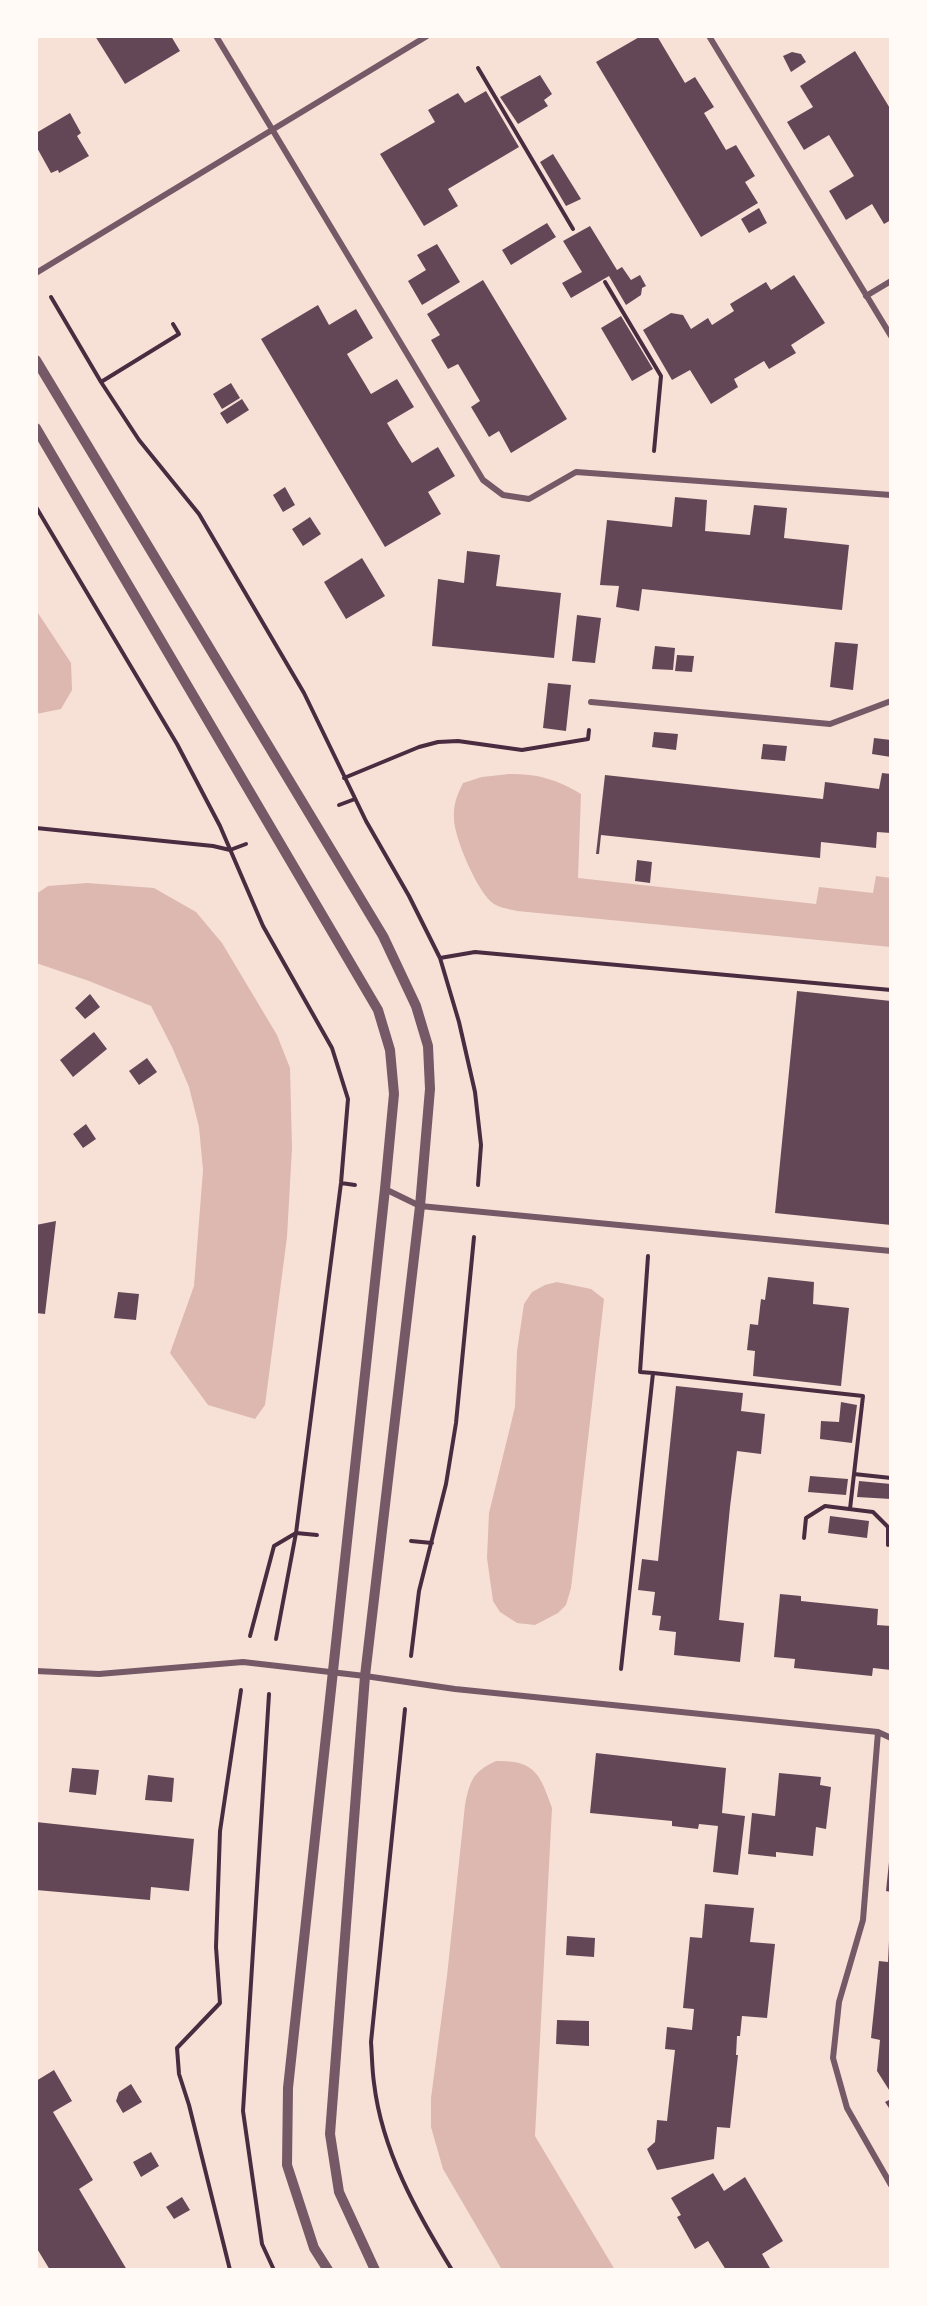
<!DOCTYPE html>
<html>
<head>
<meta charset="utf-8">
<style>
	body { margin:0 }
	#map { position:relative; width:927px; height:2306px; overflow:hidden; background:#f7e1d7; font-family:"Golos Text",sans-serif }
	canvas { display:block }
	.frame { position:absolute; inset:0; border:38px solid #fffaf5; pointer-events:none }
</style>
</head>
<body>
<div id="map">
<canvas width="927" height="2306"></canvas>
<div class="frame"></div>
</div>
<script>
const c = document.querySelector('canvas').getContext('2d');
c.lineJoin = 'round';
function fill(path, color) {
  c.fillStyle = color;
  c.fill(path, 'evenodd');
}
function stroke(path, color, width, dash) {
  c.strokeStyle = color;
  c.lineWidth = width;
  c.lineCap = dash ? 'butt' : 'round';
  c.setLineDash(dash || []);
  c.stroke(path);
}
const water = new Path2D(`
	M36,610L71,663L72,690L61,709L36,714Z
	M509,774C538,774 556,779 581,794L578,878L816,904L819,887L873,893L876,876L891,878V947L517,911C510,909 500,908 494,904C478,894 454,837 454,819C453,805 457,795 463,783L482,777Z
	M87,883L154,888L196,912L222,943L277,1035L290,1068L292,1148L287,1237L265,1405L255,1419L208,1405L170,1353L194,1286L203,1170L199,1127L189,1087L172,1047L151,1006L89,981L36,963V894L48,886Z
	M557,1282L591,1289L604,1299L571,1588L566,1605L558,1613L535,1625L517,1623L500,1612L493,1601L487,1558L489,1513L515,1407L517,1351L524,1304L532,1292L545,1285Z
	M496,1761C535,1760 540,1774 552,1808L535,2136L615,2270H502L443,2169L431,2127V2098L447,1976L465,1805C470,1781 472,1772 496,1761Z`);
const building = new Path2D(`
	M95,36H171L180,51L125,84Z
	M641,36H657L685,83L695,77L714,107L704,113L726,150L736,145L755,176L745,182L758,203L701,237L596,62Z
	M855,51L891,110V220L884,224L872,204L846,220L829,191L854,176L829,135L804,150L787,122L813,107L800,86Z
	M792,52L801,54L806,62L791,72L783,56Z
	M540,75L552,94L544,100L548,106L518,124L500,97Z
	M486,91L519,147L448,189L458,206L424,226L380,154L435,122L428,110L458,93L465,103Z
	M70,113L81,133L77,136L89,156L59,173L58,170L51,173L36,146V133Z
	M553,154L581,199L566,206L540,162Z
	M759,208L767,223L749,233L741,219Z
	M547,223L556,237L511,265L502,250Z
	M590,226L617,270L622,267L631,280L640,275L646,286L642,288L641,295L626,305L609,276L571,298L562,283L582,272L563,241Z
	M437,244L460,282L422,305L408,281L426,270L417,255Z
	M794,275L825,323L791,345L796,353L769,369L764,361L734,379L738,387L711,404L690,370L672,380L643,330L671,313L683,315L691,329L708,318L712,325L734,311L730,304L766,282L771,290Z
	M483,280L567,419L511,453L499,431L489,437L471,407L480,401L458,364L448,369L431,340L440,335L427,314Z
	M318,305L329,325L356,309L373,338L347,354L371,394L397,379L414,407L387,423L399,443L412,463L438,447L455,476L428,492L441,514L385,547L261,339Z
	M621,316L653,369L632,381L601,328Z
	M231,383L240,398L222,409L213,394Z
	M242,399L249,410L227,424L220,413Z
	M285,487L295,505L283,512L273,495Z
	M675,497L707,500L705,531L750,535L754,505L787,508L784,538L849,545L842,610L642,589L639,611L616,607L619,586L600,585L607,520L672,527Z
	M310,517L321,534L303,546L292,529Z
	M467,551L500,555L496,586L561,593L554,658L432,646L438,579L464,583Z
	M362,558L385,596L346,619L324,582Z
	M577,615L601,618L595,663L572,661Z
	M835,642L858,644L853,690L830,687Z
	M655,646L675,648L673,670L652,669Z
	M677,655L694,656L692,672L675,671Z
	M548,683L571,685L566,731L543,728Z
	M654,732L678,734L676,750L652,747Z
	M874,738L891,740V757L872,754Z
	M763,744L787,746L785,761L761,759Z
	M882,773L891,774V833L877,832L876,848L821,842L820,858L601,835L599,854H596L605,775L823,799L825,782L879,789Z
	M637,860L652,862L650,883L635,881Z
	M797,991L891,1001V1225L775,1213Z
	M90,994L100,1007L85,1019L75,1008Z
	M94,1032L107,1049L73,1077L60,1060Z
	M147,1058L157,1072L139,1085L129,1071Z
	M86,1124L96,1139L83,1148L73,1134Z
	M56,1221L45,1314L36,1313V1225Z
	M768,1277L814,1282L813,1304L849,1308L841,1386L753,1376L755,1351L747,1350L750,1324L758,1325L761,1299L765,1300Z
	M118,1292L139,1294L136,1320L114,1318Z
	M676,1386L743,1393L741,1411L765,1414L761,1454L737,1451L730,1507L719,1620L744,1623L740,1662L674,1655L676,1632L659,1630L661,1616L652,1615L655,1592L638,1590L642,1559L658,1561Z
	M841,1402L857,1405L852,1443L820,1439L821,1421L839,1422Z
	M810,1476L848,1479L846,1495L808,1492Z
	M859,1481L891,1484V1499L857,1497Z
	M830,1516L869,1521L867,1538L828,1533Z
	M780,1594L801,1596V1601L878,1609L877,1625L891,1626V1670L873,1668L872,1676L794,1668L795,1659L774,1657Z
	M596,1753L726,1768L722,1813L745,1816L738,1875L713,1872L718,1826L699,1824L698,1829L672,1826V1821L590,1813Z
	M72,1768L99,1770L96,1795L69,1792Z
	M779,1773L821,1777L820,1785L831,1787L826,1829L816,1827L813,1856L776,1852V1857L748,1854L752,1813L775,1816Z
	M148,1775L174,1778L172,1802L145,1800Z
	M36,1822L194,1839L189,1891L151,1887L150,1900L36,1890Z
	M889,1862H891V1892L886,1891Z
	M705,1904L754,1908L750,1942L775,1944L767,2018L742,2016L740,2036H737L736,2055H738L730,2128L717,2127L714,2159L657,2170L647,2149L655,2142L657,2120L667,2121L675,2050L665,2049L667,2027L692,2030L694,2009L683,2008L690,1937L702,1938Z
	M567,1936L595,1938L594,1957L566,1955Z
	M889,1941H891V2093L877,2071L880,2040L871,2038L879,1961L888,1962Z
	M557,2020L589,2021V2046L556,2044Z
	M54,2070L72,2101L53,2112L93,2180L79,2189L127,2270H50L36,2247V2081Z
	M131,2084L142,2102L123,2113L116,2101L119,2092Z
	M891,2099V2111L885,2102Z
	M151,2152L159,2166L141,2177L133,2162Z
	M713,2173L724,2191L745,2177L783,2241L762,2254L771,2270H726L708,2241L695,2249L677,2217L681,2215L671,2198Z
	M182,2197L190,2210L174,2219L166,2207Z`);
const path = new Path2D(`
	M478,68L573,229
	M605,282L661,376L654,451
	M51,297L101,382L139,440L199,514L304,693L366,821L409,896L440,958L459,1022L475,1092L481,1145L478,1185
	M101,382L179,334L173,324
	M36,507L177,744L220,826L263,926L332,1048L348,1099L341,1183L296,1533L276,1639
	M344,778L419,747L438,742L458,741L522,750L588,739L589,730
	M339,805L355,799
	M36,828L213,846L230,850L246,844
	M440,958L475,952L891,990
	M341,1183L355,1185
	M653,1373L863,1396L854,1474L891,1478
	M850,1509L854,1474
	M804,1538L806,1518L825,1506L873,1512L888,1527V1545
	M411,1541L432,1543
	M250,1636L274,1546L296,1533L317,1535
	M411,1656L419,1591L446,1484L456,1423L474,1237
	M621,1669L653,1373L640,1372L648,1256
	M269,1694L243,2111L262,2244L274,2270
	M405,1709L371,2042C372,2055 372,2069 374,2083C382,2151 417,2213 452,2270
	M230,2270L189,2105L179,2074L177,2048L220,2003L216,1947L220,1831L241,1690`);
const minor = new Path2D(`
	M216,36L483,480L503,495L529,499L576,472L891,495
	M709,36L891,336
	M36,273L427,36
	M866,296L891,281
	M591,702L830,724L891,701
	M385,1189L420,1206L891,1251
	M36,1671L99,1674L243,1662L365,1676L455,1689L878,1732L891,1738
	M878,1732L863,1920L839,2002L833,2058L847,2108L891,2185`);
const tertiary = new Path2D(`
	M36,360L383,936L416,1006L428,1046L430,1089L420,1206L365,1676L330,2134L339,2192L375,2270
	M36,428L378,1010L390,1050L394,1094L385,1189L288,2088L287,2165L314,2248L328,2270`);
fill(water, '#dcb8b0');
fill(building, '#644757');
stroke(path, '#4a2c40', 4);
stroke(minor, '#755966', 6);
stroke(tertiary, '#755966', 10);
</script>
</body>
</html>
